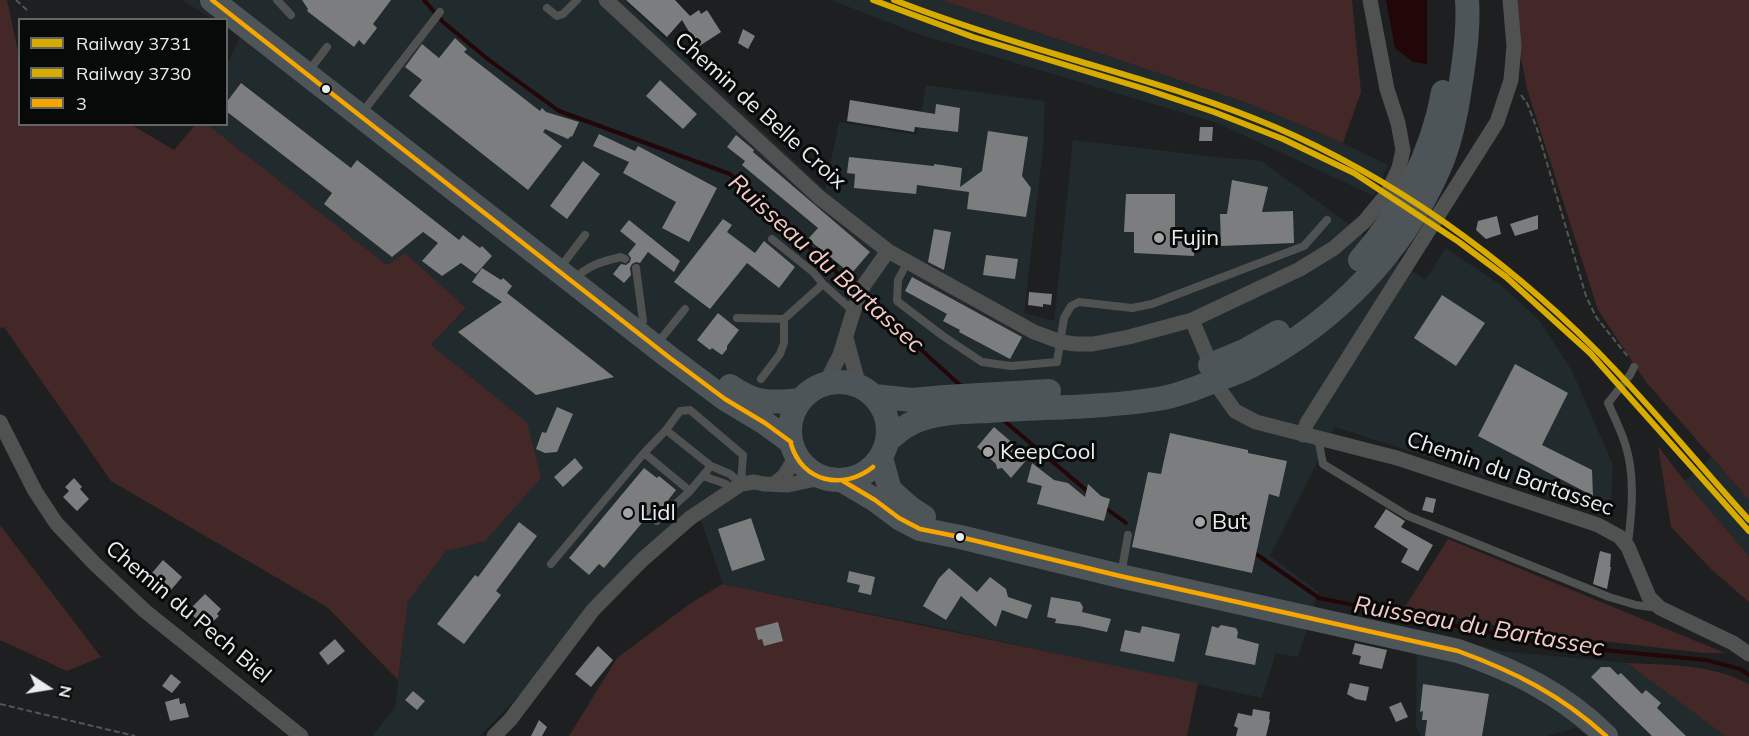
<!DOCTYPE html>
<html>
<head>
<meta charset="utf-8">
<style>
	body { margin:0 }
	#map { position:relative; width:1749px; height:736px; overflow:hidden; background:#1e1f20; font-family:Mulish,sans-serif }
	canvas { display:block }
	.legend { position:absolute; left:18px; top:18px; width:210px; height:108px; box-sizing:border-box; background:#080a0a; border:2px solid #626565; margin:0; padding:8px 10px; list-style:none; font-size:18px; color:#eaeded }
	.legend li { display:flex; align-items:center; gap:12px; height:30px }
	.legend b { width:30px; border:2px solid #626565 }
	.north { position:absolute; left:18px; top:658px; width:60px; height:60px; -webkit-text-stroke:4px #080a0a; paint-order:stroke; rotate:102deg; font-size:16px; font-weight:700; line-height:24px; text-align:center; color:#eaeded }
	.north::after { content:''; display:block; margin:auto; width:21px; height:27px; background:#eaeded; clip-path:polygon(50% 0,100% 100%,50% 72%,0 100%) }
</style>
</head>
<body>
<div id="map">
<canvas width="1749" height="736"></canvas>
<ul class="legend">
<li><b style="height:8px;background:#d8ab00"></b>Railway 3731</li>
<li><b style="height:8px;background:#d8ab00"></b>Railway 3730</li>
<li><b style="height:8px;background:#f7a600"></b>3</li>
</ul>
<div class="north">N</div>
</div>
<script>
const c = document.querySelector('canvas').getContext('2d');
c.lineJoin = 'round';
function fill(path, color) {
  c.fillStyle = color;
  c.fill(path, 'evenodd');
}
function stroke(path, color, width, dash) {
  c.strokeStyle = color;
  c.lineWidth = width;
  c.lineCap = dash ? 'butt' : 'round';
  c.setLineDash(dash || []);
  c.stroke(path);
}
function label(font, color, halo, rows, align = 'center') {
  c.font = font + ' Mulish,sans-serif';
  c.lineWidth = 6;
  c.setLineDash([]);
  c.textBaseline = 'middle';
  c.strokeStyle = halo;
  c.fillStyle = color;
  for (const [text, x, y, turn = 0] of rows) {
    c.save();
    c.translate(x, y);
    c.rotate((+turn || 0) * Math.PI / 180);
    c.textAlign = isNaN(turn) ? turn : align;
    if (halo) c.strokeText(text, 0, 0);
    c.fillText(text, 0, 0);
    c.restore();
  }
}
const built = new Path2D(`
	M182,0H624L825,190L839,122L917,135L926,85L1045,101L1043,150L1024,313L1054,321L1073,140L1217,157L1262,161L1425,280L1446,248L1502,286L1539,320L1572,371L1613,465L1610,519L1529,490L1335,427L1270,556L1318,592L1298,657L1276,653L1262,698L925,625L723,584L700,518L606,604L480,736H372L395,707L408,601L446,551L484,542L527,422L431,345L466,309L405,254L387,265L208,125L226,124L227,64L240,37L227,28L226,20L212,19Z
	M831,0H941L1253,105L1343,143L1388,165L1374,196L1217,123L918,34Z
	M1711,457L1749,500V556L1685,481Z
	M1417,629L1501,651L1627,663L1725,736H1587L1576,728L1547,736H1421L1416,727Z`);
const green = new Path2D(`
	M0,0H7L19,56L20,124L132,125L174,150L195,125H208L387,265L405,253L466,308L431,345L527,422L541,478L484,542L446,551L408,601L398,680L327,607L111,481L4,327L0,328Z
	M941,0H1352L1361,92L1343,143L1253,105Z
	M1510,0H1749V500L1646,382L1598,310L1527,89Z
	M1658,446L1685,481L1749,556V602L1711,569L1671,527Z
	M0,525L101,657L67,671L0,640Z
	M1448,539L1725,653H1704L1532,633L1405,607Z
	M723,584L1198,683L1187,736H569L617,658L691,603Z
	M1627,663C1668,665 1712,664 1749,684V736H1725Z`);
const water = new Path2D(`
	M1386,0H1427V64L1413,62L1395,48Z`);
const stream = new Path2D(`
	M424,0L443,22L489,60L559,111L730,174L857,291
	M862,296L961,386
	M1002,419L1086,490
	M1107,509L1126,523
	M1256,554L1319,598L1552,645L1706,660L1740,669L1749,675`);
const building = new Path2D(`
	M302,0H391L373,24L377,28L364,45L359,40L354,47L307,11L308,9Z
	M626,0H675L690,16L699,10L701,14L707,10L721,32L698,47L682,20L667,37Z
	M743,29L755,36L748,49L738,43Z
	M455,38L467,49L464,52L540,111L542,108L546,112L579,122L572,137L571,136L568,139L545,129L543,132L562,146L528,190L409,96L422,80L405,67L422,44L439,58Z
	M660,80L697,114L683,129L646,96Z
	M241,83L351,168L357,160L459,240L463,235L480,248L482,246L492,256L476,274L461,263L442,276L422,261L438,243L423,232L392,257L324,204L332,193L226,111V103Z
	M850,100L935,114L936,104L960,108L958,132L915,127L914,132L847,121Z
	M1200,127H1213L1212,141H1199Z
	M988,131L1028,137L1022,176L1031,188L1026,217L967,209L969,192L917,185L916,194L854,188L855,174L847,173L849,157L934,166V164L962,168L960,187L982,171Z
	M599,134L635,151L638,146L717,188L689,242L662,228L676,202L623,173L629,162L593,146Z
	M736,135L754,150L753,152L870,252L851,274L808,239L818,228L742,165L745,161L727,147Z
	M583,161L600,174L567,219L550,206Z
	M1232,180L1268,187L1262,212L1293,211L1294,243L1221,246L1220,214H1227Z
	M1126,194H1175V234H1195L1194,256L1134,253V232H1124Z
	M1538,215V229L1515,236L1510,224Z
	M1497,216L1501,234L1486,239L1476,230L1478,221Z
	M723,219L732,225L727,232L755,253L764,241L795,267L779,288L747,263L710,309L674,282Z
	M629,220L680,261L674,272L648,252L640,263L636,262L632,264L630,268L631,275L624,283L613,274L621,264L626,265L630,262L631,258L628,254L636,244L620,231Z
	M934,229L951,232L944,270L928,262Z
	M986,255L1018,259L1015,279L983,275Z
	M482,268L501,280L503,278L512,286L507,293L614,377L536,395L458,332L502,302L472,282Z
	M912,277L1022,337L1010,359L959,332L960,330L943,321L947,314L905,291Z
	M1029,292L1052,294L1051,305L1043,304V307L1028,305Z
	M1442,295L1485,323L1456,366L1414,338Z
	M718,313L739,330L727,346V349L722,355L712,348L710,350L697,340Z
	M1515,364L1568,393L1542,445L1592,470L1593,496L1478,436Z
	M557,407L573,414L557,452L545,453L536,449L542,432L546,433Z
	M994,427L1029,457L1011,478L1002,468L997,469L996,464L977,447Z
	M1170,433L1248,450V453L1287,461L1279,497L1269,494L1252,573L1132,547L1148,472L1161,474Z
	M575,458L583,468L563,487L554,477Z
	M1032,463L1054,480L1068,483L1085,497L1088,484L1101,496L1110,499L1104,521L1037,504L1042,486L1027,482Z
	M644,468L657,478L659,476L676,490L662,508L658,504L604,568L599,564L589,575L569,558Z
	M74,478L82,487L80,489L89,499L77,511L63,497L69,491L65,487Z
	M1426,497L1436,499L1433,513L1422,510Z
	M1386,509L1405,521L1401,527L1433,545L1418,571L1401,562L1408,549L1374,527Z
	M751,518L765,560L732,571L718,529Z
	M519,522L537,536L496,591L501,595L464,644L437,624L475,575L478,577Z
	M1600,551L1611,554L1610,567H1611L1607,589L1593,584Z
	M163,560L182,577L171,590L152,573Z
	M949,568L977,592L990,577L1006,589L1008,597L1032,605L1027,619L1002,610L996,627L961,596L946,620L923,606L939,578Z
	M849,571L875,577L871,595L858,592L860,585L847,582Z
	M205,594L221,609L217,614L219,616L206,628L188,611Z
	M1051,597L1080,602L1083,607L1082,612L1111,619L1107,632L1079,626L1055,623L1056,619L1047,617Z
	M778,622L783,641L764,646L762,639L758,640L755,628Z
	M1221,625L1236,628L1238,632L1237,638L1259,644L1255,665L1205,655L1212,626L1218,628Z
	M1142,626L1180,634L1174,662L1120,651L1125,630L1140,633Z
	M335,639L345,651L328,665L319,653Z
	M1355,643L1387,650L1382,669L1359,664L1361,656L1352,654Z
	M598,646L613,660L591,687L575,674Z
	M1601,667H1610L1618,675L1621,673L1642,694L1646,690L1661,703L1657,708L1686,736H1652L1591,677Z
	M171,674L181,682L172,693L162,686Z
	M1350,683L1369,687L1366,701L1356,699L1347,694Z
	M1423,684L1489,694L1482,736H1425L1427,720H1422L1423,711L1420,712Z
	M413,691L425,701L417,710L405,700Z
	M179,698L180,704L185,703L189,717L170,721L165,702Z
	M1401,702L1408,717L1396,722L1389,707Z
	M1253,709L1270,712L1269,719L1270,720L1266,736H1236L1238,728L1234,726L1238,713L1252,716Z
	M539,720L547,727L542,736H531Z`);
const path = new Path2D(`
	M16,0L28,11
	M1521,95L1527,103L1537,129L1586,296L1596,317L1629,358
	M0,704L135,736`);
const service = new Path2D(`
	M277,0L291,15
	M547,8L557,16L563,14L577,0
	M308,72L327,47
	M362,113L440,12
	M772,239L813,272L823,284
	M907,263L898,280L897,301L943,336L982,362L1011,366L1057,362L1064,318L1071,306L1079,302L1132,308L1152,304L1304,246L1327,220
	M636,268L643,321L636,330
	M559,269L585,235
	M574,280C586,266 603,261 621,257L625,259
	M737,318L784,319L823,284L853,311
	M656,345L685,309
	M761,379L780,354L784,343V319
	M666,430L711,466L730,474L741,484
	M1318,438L1323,464L1408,516L1609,597L1636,605L1658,608
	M703,476L726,484L731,489
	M690,491L644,453L666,430L680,411L690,410L743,455L741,484
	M657,521L690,491L711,466
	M1628,544C1631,518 1634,491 1630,465C1627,443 1617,423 1608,403L1630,375L1634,367
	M551,564L644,453
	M1121,575L1128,535`);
const minor = new Path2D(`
	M606,0L819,197L888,251L1034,332L1061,342L1076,344H1093L1129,337L1192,320L1300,269L1334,248L1365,221L1387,194L1399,168L1403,150L1398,123L1387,89L1370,0
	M1192,320L1208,358
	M846,338L859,386
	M825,384L840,355L856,303L864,285L888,251
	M1220,390L1235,411L1256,422L1397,458L1598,525L1620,537L1628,547L1649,597L1660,608L1733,643L1749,654
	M0,422L35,491L56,523L94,563L145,611L301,736
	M1303,435L1307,423L1497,122L1511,80L1514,46L1510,0
	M774,484L784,476L796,457
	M494,736L510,720L593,610L642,560L690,518L741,484L754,482L764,484L788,485L821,478`);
const primary = new Path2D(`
	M212,0L670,358L725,399L765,423L791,442
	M1360,260C1401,213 1432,154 1443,92
	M1210,365L1246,350L1278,332
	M790 431a49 49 0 1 1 98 0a49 49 0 1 1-98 0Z
	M730,386C756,404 770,403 801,400
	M874,396L912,400L945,397L1049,391
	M887,441C898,432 908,423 922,419C943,412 967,412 989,411C1045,407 1101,408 1157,399C1179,396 1201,386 1222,378C1233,374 1245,370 1255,364C1335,321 1402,253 1439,169C1451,142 1457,111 1461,81C1465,56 1469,26 1467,0
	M881,458L890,490L909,507L924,517
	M843,481L875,500L899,518L920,529L960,537L1120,576L1458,651C1516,671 1562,693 1606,736`);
const bus1 = new Path2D(`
	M212,0L670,358L725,399L765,423L791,442
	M791,444C802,482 843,491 873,467
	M843,481L875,500L899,518L920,529L960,537L1120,576L1458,651C1515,672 1561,695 1606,736`);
const rail1 = new Path2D(`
	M873,0L973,37L1145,89L1214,112L1283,139L1354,173L1459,242L1506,277L1590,353L1749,531`);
const rail2 = new Path2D(`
	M894,0C953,23 1014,42 1075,60C1142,80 1210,99 1275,127C1393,178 1503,257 1594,348C1649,403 1697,463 1749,520`);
const markers = [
	[326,89,5,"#eaeded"],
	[1159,238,6,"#a3a5a5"],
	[988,452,6,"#a3a5a5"],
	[628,513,6,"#a3a5a5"],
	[1200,522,6,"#a3a5a5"],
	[960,537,5,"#eaeded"]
];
const streetNames = [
	["Chemin de Belle Croix",760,111,42],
	["Chemin du Bartassec",1510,474,19],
	["Chemin du Pech Biel",188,612,40]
];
const poiNames = [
	["Fujin",1171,238],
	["KeepCool",1000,452],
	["Lidl",640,513],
	["But",1212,522]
];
const waterNames = [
	["Ruisseau du Bartassec",826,264,42],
	["Ruisseau du Bartassec",1479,627,10]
];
fill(built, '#212a2d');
fill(green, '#432827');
fill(water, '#230607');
stroke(stream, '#230607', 4);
fill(building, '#7c7d7e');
stroke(path, '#545555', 2, [6, 3]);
stroke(service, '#505151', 8);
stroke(minor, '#505151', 15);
stroke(primary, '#4e5559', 24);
stroke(bus1, '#f7a600', 4.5);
stroke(rail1, '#d8ab00', 6);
stroke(rail2, '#d8ab00', 6);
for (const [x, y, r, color] of markers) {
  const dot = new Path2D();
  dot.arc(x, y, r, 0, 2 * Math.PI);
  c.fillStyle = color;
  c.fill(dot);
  stroke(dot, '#080a0a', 2);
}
label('22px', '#eaeded', '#080a0a', streetNames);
label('22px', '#eaeded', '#080a0a', poiNames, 'left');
label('italic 24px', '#f7cac7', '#080a0a', waterNames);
</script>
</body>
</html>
